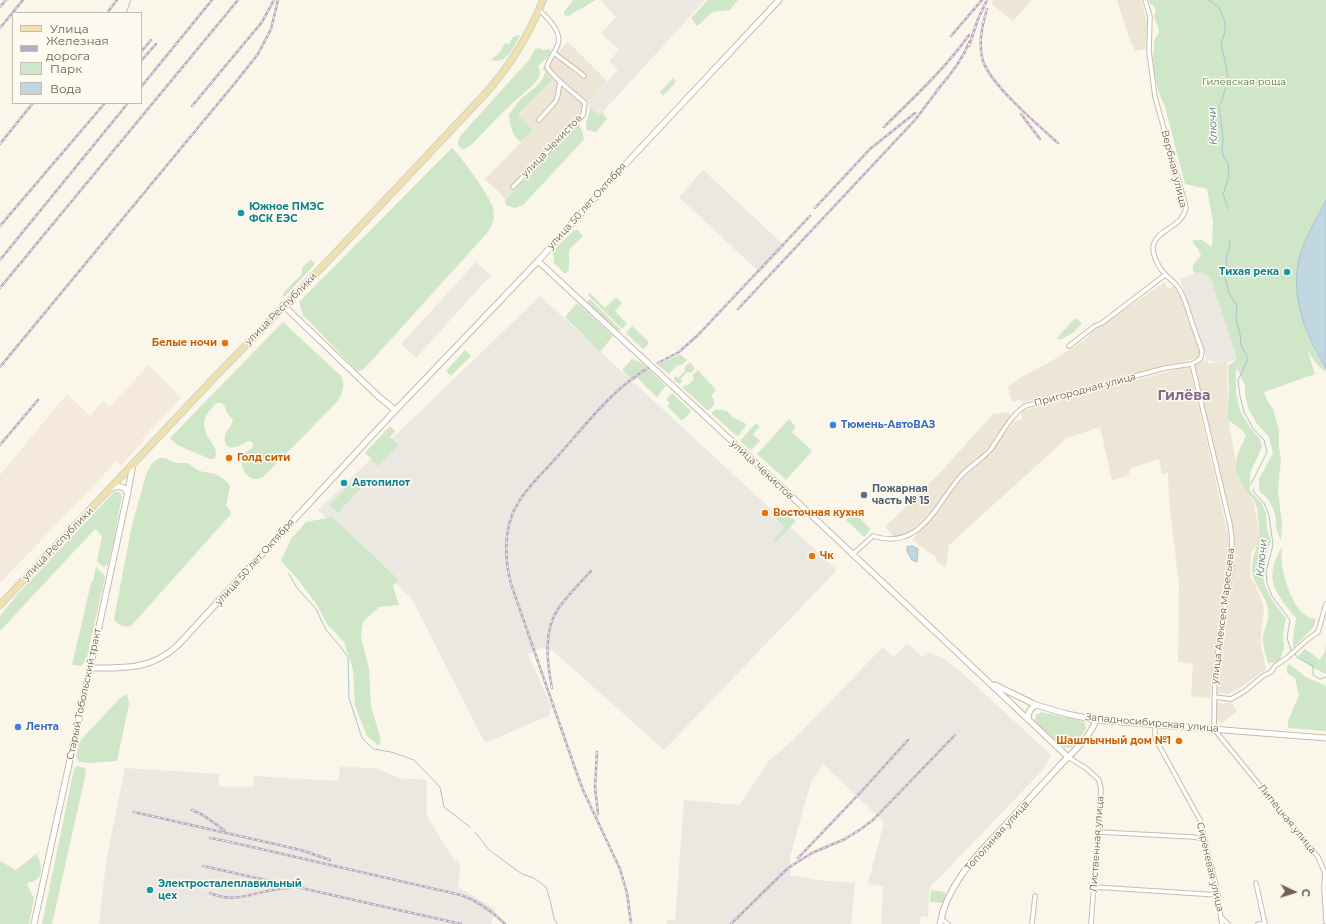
<!DOCTYPE html>
<html>
<head>
<meta charset="utf-8">
<style>
	body { margin:0 }
	#map { position:relative; width:1326px; height:924px; overflow:hidden; background:#faf6e9; font-family:Montserrat,sans-serif }
	canvas { display:block }
	.legend { position:absolute; left:12px; top:12px; width:130px; height:92px; box-sizing:border-box; background:#fdfaef; border:1px solid #c5bdaf; margin:0; padding:5px 7px; list-style:none; font-size:12px; color:#716150 }
	.legend li { display:flex; align-items:center; gap:8px; height:20px }
	.legend b { width:20px; border:1px solid #c5bdaf }
	.north { position:absolute; left:1274px; top:872px; width:40px; height:40px; -webkit-text-stroke:3px #fdfaef; paint-order:stroke; rotate:94deg; font-size:11px; font-weight:700; line-height:16px; text-align:center; color:#716150 }
	.north::after { content:''; display:block; margin:auto; width:14px; height:18px; background:#716150; clip-path:polygon(50% 0,100% 100%,50% 72%,0 100%) }
</style>
</head>
<body>
<div id="map">
<canvas width="1326" height="924"></canvas>
<ul class="legend">
<li><b style="height:5px;background:#efe1ab"></b>Улица</li>
<li><b style="height:5px;background:#bba9c3"></b>Железная дорога</li>
<li><b style="height:11px;background:#d0e6c9"></b>Парк</li>
<li><b style="height:11px;background:#c0d7e1"></b>Вода</li>
</ul>
<div class="north">С</div>
</div>
<script>
const c = document.querySelector('canvas').getContext('2d');
c.lineJoin = 'round';
function fill(path, color) {
  c.fillStyle = color;
  c.fill(path, 'evenodd');
}
function stroke(path, color, width, dash) {
  c.strokeStyle = color;
  c.lineWidth = width;
  c.lineCap = dash ? 'butt' : 'round';
  c.setLineDash(dash || []);
  c.stroke(path);
}
function label(font, color, halo, rows, align = 'center') {
  c.font = font + ' Montserrat,sans-serif';
  c.lineWidth = 3;
  c.setLineDash([]);
  c.textBaseline = 'middle';
  c.strokeStyle = halo;
  c.fillStyle = color;
  for (const [text, x, y, turn = 0] of rows) {
    c.save();
    c.translate(x, y);
    c.rotate((+turn || 0) * Math.PI / 180);
    c.textAlign = isNaN(turn) ? turn : align;
    if (halo) c.strokeText(text, 0, 0);
    c.fillText(text, 0, 0);
    c.restore();
  }
}
const residential = new Path2D(`
	M994,0H1032L1013,21L992,4Z
	M1117,0H1141L1147,22L1146,49L1135,51L1133,44H1131Z
	M568,42L607,81L581,110L580,123L506,199L485,179L533,130L518,116L553,80L542,69Z
	M1165,282L1168,289L1174,286L1177,288L1200,351L1198,358L1175,364L1174,363L1096,386L1023,402L1020,400L1012,402L1008,387L1018,379L1050,362L1089,337V334Z
	M1207,360L1208,363L1227,362L1228,418L1239,478L1254,503L1260,538L1251,554L1250,577L1256,586L1264,608L1261,635V646L1266,669L1243,686L1228,694L1217,693V672L1235,556L1234,537L1194,365Z
	M1185,367L1186,369L1190,368L1229,540L1228,572L1216,644L1210,698L1191,696L1193,664L1178,662L1179,585L1169,501L1168,473L1162,474L1159,459L1131,468L1128,476L1112,480L1100,427L1067,438L949,545L946,565L945,568L936,560L937,558L912,540L962,479L994,449L998,441L1015,421L1022,419L1021,411Z
	M1010,412V421L998,434L991,445L959,476L922,525L903,536L895,538L885,527L938,475L993,414Z
	M1217,702L1224,704L1231,702L1237,711L1221,724L1217,719Z`);
const commercial = new Path2D(`
	M149,365L181,398L142,439L144,441L121,465L117,461L0,583V475L67,394L90,416L103,401L109,407Z`);
const industrial = new Path2D(`
	M600,0H705L599,116L590,107L589,101L618,70L609,61L619,50L601,33L616,17Z
	M703,170L785,246L760,273L679,197Z
	M476,262L491,275L416,358L401,344Z
	M1194,273H1204L1211,279L1237,358L1231,362H1216L1207,360L1180,279Z
	M540,296L837,570L664,750L553,651L541,648L528,654L551,706L550,715L485,743L412,599L318,510Z
	M907,643L922,657L930,653L943,658L958,669L1051,755L1042,771L941,876L931,885L929,893L928,917L921,916L920,924H881L883,886L868,884L884,822L823,764L811,782L790,857V875L816,880L855,883L851,924H667V920H675L684,800L739,805L768,762L796,737L883,647L894,657Z
	M340,767L376,768L399,778L427,780V816L454,860L459,861L460,868L458,887L495,909L491,924H99L106,861L125,768L219,774V786L253,787L254,776L338,781Z`);
const green = new Path2D(`
	M573,0H596L568,16L564,15V12Z
	M708,0H738L730,10L713,12L697,26L691,18Z
	M1149,0H1326V200L1306,240L1297,273V290L1301,311L1307,334L1316,353L1326,368V371C1317,368 1312,357 1307,349L1315,374L1264,392L1267,400L1273,409L1279,430V446L1281,459L1278,491L1282,524L1281,540C1275,528 1277,526 1275,515C1273,504 1266,497 1259,490V479L1273,453L1269,437L1257,424L1249,410L1245,395V386L1237,368L1236,371V392L1240,411L1250,427L1260,439L1262,447L1250,473V491L1261,502L1266,513L1267,528L1271,542C1255,575 1264,591 1286,618L1283,634L1284,648L1279,662L1268,663C1266,655 1262,645 1263,636C1265,627 1270,619 1268,610C1267,596 1253,585 1252,571C1251,555 1261,542 1259,526C1258,519 1258,508 1255,502C1253,498 1248,494 1245,490C1241,483 1236,473 1236,465C1236,455 1242,445 1246,436L1242,430L1227,419L1229,390L1228,366L1236,360V356L1211,279L1204,273H1194C1190,266 1197,260 1201,255L1198,249L1193,243V240H1202L1212,247L1213,222L1207,189L1185,184L1165,107C1156,88 1151,67 1154,46C1154,44 1154,41 1155,39C1156,36 1159,35 1159,31C1159,23 1151,20 1156,11L1153,5L1150,4Z
	M518,35L520,36C513,47 507,65 491,60L500,52L505,43L509,44L512,38Z
	M540,48L542,50L550,49L551,53L548,57L538,66L540,72L539,77L534,84L504,111L471,145L465,149H461C457,144 457,141 461,135L529,60L535,49Z
	M545,72L553,80L518,115L533,130L521,142C512,136 510,126 509,115C512,110 516,105 520,100C529,91 543,85 545,72Z
	M673,78L676,82L663,96L660,92Z
	M590,107L599,116L602,112L607,119L596,132L587,130C584,122 590,115 590,107Z
	M579,124L583,134L584,139L579,145L523,205L515,208L506,205L505,202L506,199Z
	M452,148C461,156 491,198 493,208C495,218 493,224 488,232L363,370L357,371L303,315L299,302Z
	M574,230H578L583,236L569,250V270L565,274L554,263L553,251Z
	M310,260L314,262V265L285,296H283V293L302,274V268Z
	M590,293L605,308L616,297L622,303L615,311L627,324L622,329L588,295Z
	M590,299L621,330L618,331L587,302Z
	M577,303L613,336L600,352L565,317Z
	M1075,318L1082,323L1073,333L1060,340L1057,338Z
	M283,322L341,376C346,385 342,395 337,402L263,477C259,479 256,480 251,478C243,474 239,461 244,453C246,451 250,450 252,448C254,445 253,444 252,442L248,441C241,445 234,450 227,446C220,432 231,430 233,420L228,414L224,405L222,403H216C213,407 207,413 205,418C199,436 223,447 214,459H210L177,445L170,438Z
	M632,326L648,341V344L644,349L642,348L626,333Z
	M465,350L471,356L451,376L446,371Z
	M680,354L687,360L682,365H678L670,372V375L658,365Z
	M632,359L642,363L666,386L657,397L643,384V383L638,378L633,381L622,370Z
	M690,362L695,368L691,373L687,372L681,378L682,381L680,384L677,383L674,380V378L676,376L678,378L685,371L684,368Z
	M698,370L716,390L711,396L714,399V405L709,410H707L684,389L683,387L685,385H688L694,379L692,376Z
	M672,393L691,411L682,421L667,406L670,403L666,399Z
	M717,409L727,411L732,417L745,423L746,426L738,436H737L712,414V412Z
	M789,419L796,427L792,432L812,451L786,480L757,454Z
	M756,423L760,427L753,434L760,441L751,450L740,441Z
	M390,426L395,431L390,437L398,445L378,466L365,453Z
	M160,458H165L176,463H188L199,471L215,474L221,477L227,482L230,486L226,506L229,509L231,514L131,626C124,628 117,625 114,619L132,525L146,475L152,463Z
	M353,481L361,488L338,513L330,505Z
	M114,492H120L122,497C117,520 114,543 108,565L103,567L97,561L102,536L95,529L0,631V616L16,596Z
	M783,509L796,521L775,543L774,540L784,527L777,519Z
	M853,512L871,529L864,537L846,520Z
	M332,517L398,579L393,586L399,605L379,607L363,622L361,637L369,668L371,707L381,739L379,746L367,736L355,706L353,670L344,642L327,624L317,605L296,577L281,561L291,539L306,522Z
	M1282,547C1282,552 1281,558 1282,563C1283,577 1293,609 1307,616C1309,618 1313,619 1316,619L1313,628L1293,648V638L1296,618C1274,591 1263,580 1282,547Z
	M96,567L104,575L105,578L86,661L81,666L72,665L91,583L93,581Z
	M1326,645V674L1312,667L1297,657L1305,649L1320,660L1325,651Z
	M1289,664L1306,677L1326,686V731L1288,728V721L1299,695L1295,678L1287,673V667Z
	M127,694L129,704L117,761L89,763L79,762L76,756L79,742L120,698Z
	M1042,712L1080,721L1085,723L1086,729L1073,747L1065,748L1035,722L1036,715Z
	M77,766L85,768L86,772L52,924H42L74,769Z
	M40,851L37,855C43,865 44,881 29,882L27,885L34,898L29,924H0V861L16,870Z
	M931,890L945,892L946,896L944,902L942,903L930,902Z`);
const water = new Path2D(`
	M1326,200V368C1305,336 1289,293 1300,255C1306,236 1317,218 1326,200Z
	M913,546L918,549L917,562L912,560L907,551V547Z`);
const stream = new Path2D(`
	M1209,0L1219,7L1225,22V31L1221,44L1226,66L1228,80L1222,100L1219,106L1223,138L1222,150L1224,158L1228,163L1229,176L1223,194L1228,209
	M126,13L131,0
	M1229,240L1230,247L1226,258L1227,265L1224,274L1229,293L1237,305L1236,319L1240,334L1241,345L1248,359L1238,380L1240,396L1244,412L1253,428L1264,440L1267,452L1251,484
	M1253,489L1254,492L1264,503L1269,515L1273,545L1266,572L1267,583L1272,596L1290,620L1287,638L1291,650
	M289,574L297,588L316,609L326,630L340,646L348,657L349,698L362,738L373,749L391,752L414,760L440,787L444,807L470,827
	M1295,654L1298,658L1313,666V675L1320,679L1326,677
	M475,832L489,850L522,874L534,878L546,887L550,900L554,918L557,924`);
const minor = new Path2D(`
	M554,53C564,61 575,68 584,76
	M539,120L556,101L558,95L560,81
	M513,187L583,115L585,103C573,92 555,80 547,67C549,59 555,52 558,44C562,32 547,17 539,10
	M1069,346L1095,326L1102,323L1165,275
	M1192,364L1230,524L1232,539L1231,568L1215,671L1214,729L1318,857L1325,873L1324,887L1326,922
	M852,555L873,536C919,551 935,507 959,478C968,467 982,460 991,449C1001,435 1010,416 1025,406L1165,368L1192,364L1200,359L1201,357L1202,351C1197,337 1192,323 1188,310C1185,302 1183,294 1178,287C1175,282 1169,279 1165,274C1159,268 1150,253 1154,243C1160,228 1183,227 1186,207L1155,97L1149,51L1150,16L1145,0
	M1214,697L1231,699L1245,691L1263,676L1271,672L1275,666L1288,657L1308,639L1318,632L1326,604
	M1155,724V738L1200,820L1216,886L1222,924
	M1068,757L1087,769L1099,780L1101,790L1091,924
	M1099,832L1193,837L1205,839
	M1256,883L1265,924
	M1094,887L1218,895
	M1222,918L1228,924
	M941,919L948,924
	M1032,924L1035,896
	M1258,924H1265`);
const secondary = new Path2D(`
	M538,261L790,495L1068,757
	M283,305L378,396L395,410
	M109,490C116,486 124,484 127,493
	M90,668C124,668 152,670 178,645L390,416L538,261L621,169L779,0
	M995,685L1036,705L1067,714L1096,720L1326,738
	M1028,719C1028,712 1030,709 1036,705
	M34,924L90,668L127,496L133,464
	M940,924C947,882 982,850 1010,820C1029,799 1048,778 1068,757C1079,747 1091,734 1096,720`);
const primary = new Path2D(`
	M0,605L213,379L325,264L485,94C510,66 529,35 543,0`);
const rail = new Path2D(`
	M0,7L6,0
	M987,9C982,26 978,44 983,61C991,85 1038,125 1058,143
	M107,13L117,0
	M0,28L23,0
	M951,36L982,0
	M969,46L978,19L987,0
	M141,52L151,40
	M141,61L156,44
	M141,87L212,0
	M937,90C951,75 962,60 970,41
	M192,106L262,22L274,0
	M1021,114L1040,139
	M884,127C913,98 945,69 969,35
	M0,144L33,103
	M815,208L870,149L915,113
	M0,226L105,103
	M0,260L128,103
	M0,288L238,0
	M738,309L915,120L940,87
	M658,363L679,352L698,335L810,216
	M0,367L235,83L258,54L271,29L278,0
	M0,445L38,400
	M552,688C547,663 543,631 558,609C566,597 581,582 591,571
	M597,752L595,787L598,814
	M192,810L203,815L224,830
	M134,812L301,850L330,860
	M210,838L231,842
	M226,841L461,895C478,901 493,912 505,924
	M798,858L860,793L908,740
	M203,866L461,924
	M210,893C237,906 262,888 289,888
	M631,924L627,893L620,869L583,790L576,771L511,584C505,561 504,537 512,515C521,492 541,475 557,457C585,426 611,390 648,368
	M731,924L788,868L812,853L845,839L861,829L873,820L955,735`);
const markers = [
	[241,213,4,"#0f9aa8"],
	[1287,272,4,"#0f9aa8"],
	[225,343,4,"#e8710a"],
	[833,425,4,"#3f7fe0"],
	[229,458,4,"#e8710a"],
	[344,483,4,"#0f9aa8"],
	[864,495,4,"#5c6f8a"],
	[765,513,4,"#e8710a"],
	[812,556,4,"#e8710a"],
	[18,727,4,"#3f7fe0"],
	[1179,741,4,"#e8710a"],
	[150,890,4,"#0f9aa8"]
];
const parkNames = [
	["Гилёвская роща",1244,82]
];
const streetNames = [
	["улица Чекистов",552,146,-46],
	["Вербная улица",1174,169,76],
	["улица 50 лет Октября",587,206,-48],
	["улица Республики",281,309,-45],
	["Пригородная улица",1085,390,-15],
	["улица Чекистов",762,470,43],
	["улица Республики",58,544,-46],
	["улица 50 лет Октября",255,562,-48],
	["улица Алексея Маресьева",1223,616,-83],
	["Старый Тобольский тракт",84,694,-78],
	["Западносибирская улица",1152,723,5],
	["Липецкая улица",1287,819,51],
	["Тополиная улица",997,836,-48],
	["Лиственная улица",1097,844,-86],
	["Сиреневая улица",1210,867,77]
];
const cultureNames = [
	["Южное ПМЭС",249,207],
	["ФСК ЕЭС",249,219],
	["Тихая река",1279,272,"right"],
	["Автопилот",352,483],
	["Электросталеплавильный",158,884],
	["цех",158,896]
];
const foodNames = [
	["Белые ночи",217,343,"right"],
	["Голд сити",237,458],
	["Восточная кухня",773,513],
	["Чк",820,556],
	["Шашлычный дом №1",1171,741,"right"]
];
const shopNames = [
	["Тюмень-АвтоВАЗ",841,425],
	["Лента",26,727]
];
const serviceNames = [
	["Пожарная",872,489],
	["часть № 15",872,501]
];
const waterNames = [
	["Ключи",1213,126,-92],
	["Ключи",1262,558,-85]
];
const districtNames = [
	["Гилёва",1184,396]
];
fill(residential, '#ede6d6');
fill(commercial, '#f5e8dc');
fill(industrial, '#ebe8e2');
fill(green, '#d0e6c9');
fill(water, '#c0d7e1');
stroke(water, '#a8c4d1', 1);
stroke(stream, '#a8c4d1', 1);
stroke(minor, '#c8bdae', 5.5);
stroke(secondary, '#c8bcaa', 7);
stroke(primary, '#d7d3ce', 8);
stroke(minor, '#fff', 3.5);
stroke(secondary, '#fff', 5);
stroke(primary, '#efe1ab', 5.5);
stroke(rail, '#bba9c3', 2.5);
stroke(rail, '#fdfaef', 1, [3]);
for (const [x, y, r, color] of markers) {
  const dot = new Path2D();
  dot.arc(x, y, r, 0, 2 * Math.PI);
  c.fillStyle = color;
  c.fill(dot);
  stroke(dot, '#fdfaef', 1.5);
}
label('10px', '#547a4d', '#fdfaef', parkNames);
label('10px', '#716150', '#fdfaef', streetNames);
label('bold 10px', '#0d838f', '#fdfaef', cultureNames, 'left');
label('bold 10px', '#c56008', '#fdfaef', foodNames, 'left');
label('bold 10px', '#366cbe', '#fdfaef', shopNames, 'left');
label('bold 10px', '#4e5e75', '#fdfaef', serviceNames, 'left');
label('italic 11px', '#507688', '#fdfaef', waterNames);
label('bold 14px', '#86688c', '#fdfaef', districtNames);
</script>
</body>
</html>
